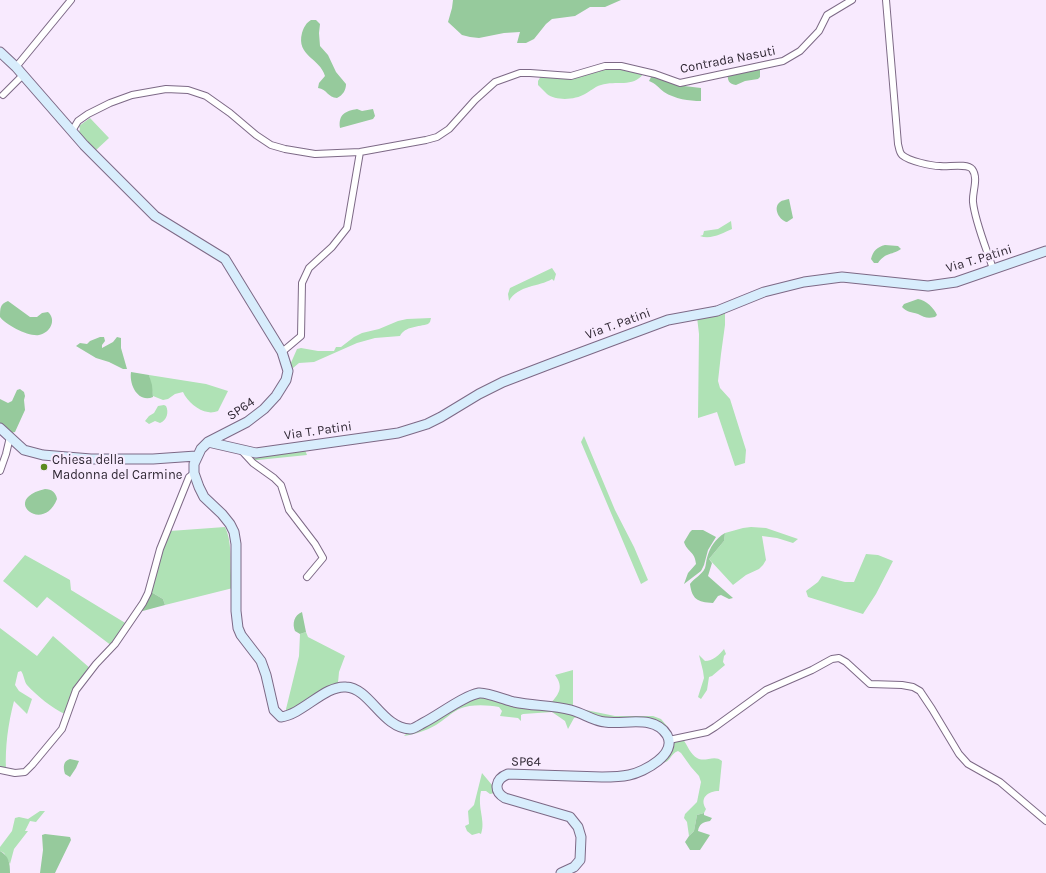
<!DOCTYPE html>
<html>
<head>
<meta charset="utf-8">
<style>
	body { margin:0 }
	canvas { display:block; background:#f8eafe }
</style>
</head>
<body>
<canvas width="1046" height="873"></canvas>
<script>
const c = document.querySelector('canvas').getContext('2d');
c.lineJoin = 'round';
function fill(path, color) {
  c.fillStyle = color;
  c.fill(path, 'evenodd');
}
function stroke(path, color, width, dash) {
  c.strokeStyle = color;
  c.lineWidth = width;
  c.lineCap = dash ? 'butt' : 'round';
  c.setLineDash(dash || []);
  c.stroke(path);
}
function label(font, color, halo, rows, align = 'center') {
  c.font = font + ' Karla,sans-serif';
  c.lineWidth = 4;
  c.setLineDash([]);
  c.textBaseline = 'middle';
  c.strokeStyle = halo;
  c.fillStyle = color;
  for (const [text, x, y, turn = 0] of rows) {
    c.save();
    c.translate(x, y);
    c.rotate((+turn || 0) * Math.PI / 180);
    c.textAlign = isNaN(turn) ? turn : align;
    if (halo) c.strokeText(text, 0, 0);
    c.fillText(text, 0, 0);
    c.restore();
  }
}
const green = new Path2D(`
	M601,68H620L643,74C633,88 616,80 601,85C594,87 591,91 585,94C575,100 556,101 547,94C544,91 541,88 538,85V81L541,76L567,78Z
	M90,118L109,138L95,151L81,136L79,132L80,129L79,126Z
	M731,221L732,229C723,233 711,240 700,236L703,235L704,231L718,229Z
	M552,268L556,274L554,281L552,279C539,287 518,285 509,301L508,294L510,288Z
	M725,311V325L721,354L718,381L720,388L730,399L746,450L745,463L735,466L717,412L698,418L699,334L697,317Z
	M431,318L430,322L428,324C419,327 405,326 400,336L375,338L357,343L314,362L299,363L293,368L290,365L297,349L301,348L318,351H334L336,347H341L354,337L362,333L379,329L398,321L407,319Z
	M149,375L206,384L228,391L218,411C215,412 211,413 208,412C198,411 187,401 183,392L175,394L168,399L163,400L153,396Z
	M164,405L166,406C169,412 167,420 160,423L155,421L149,424L145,421L149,416L154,413L158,406Z
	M584,436L615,510L634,547L648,580L641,584L581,442Z
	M305,450L307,455L258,460H253L251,458Z
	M225,527C234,546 228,568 233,588L165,605L163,599L151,592L164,544L170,531Z
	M751,527L766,528L798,539L793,543L777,538L762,536L766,560L763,565L759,569L746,575L733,585L709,559L724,541L725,533L743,528Z
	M866,554L878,555L893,561L876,594L863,614L808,597L806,591L818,582L822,576L845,582H854Z
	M25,555L70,580L71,590L127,624L112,646L47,597L37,608L3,581Z
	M0,628L37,656L53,636L91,669L65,714C53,709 36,695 27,685C24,681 24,675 21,671L18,672L15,685L19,691L32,699L27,714L14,701C8,724 5,747 6,770L0,769Z
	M306,632L308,637L345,656L339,672L338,683L342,684L286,712V709L299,656L300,634Z
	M724,649L726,654L724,656L723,662L725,665L712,676L709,677L707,690L701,699L698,697L704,678L703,671L699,655L705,661C713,661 719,655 724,649Z
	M573,670V707L551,703C559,694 564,687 555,675Z
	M480,696L525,709L560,711L577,717L574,718L568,729L565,721L552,712L523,714L521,715V721L518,718L500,716L502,711L499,707C487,705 471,704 459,709C451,713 444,720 436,725C426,731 415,734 404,736L406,734L418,732L456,705Z
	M576,708L615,716H653L661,719L667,726L673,737L664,726C634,722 604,720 576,708Z
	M683,739C687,745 691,755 697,758C705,763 714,754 722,761L719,791C708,791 699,798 706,809L704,813L697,815L694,831L689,836L687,822L684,818L685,814L697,802L701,782L699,776L691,767L681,753L678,751C670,754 671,762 662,763V760L674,742Z
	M482,773L492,785L495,793L490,794L486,791H481C477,808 486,821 481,834L479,833L472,835L467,831L465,826L469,824L468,811L474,805Z
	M40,811H45L36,822L30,821L25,831H28L14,849L10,864L4,853L0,851V847L12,831L15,818L19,817L28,819Z`);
const forest = new Path2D(`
	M453,0H621L605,7H590L575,16L552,19L546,24L534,39L526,43H517L520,32L504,33L479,38L470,37L462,35L448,22L452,8Z
	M311,20H316L320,24L319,33L320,46L328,55L336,72L346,84C346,90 343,95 337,98C328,98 327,89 318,88L319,83L325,76C320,58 296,56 302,33C304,27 306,23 311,20Z
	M760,68V77L758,79L745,81L736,85C729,84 727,80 728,74Z
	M652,75L684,86L701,88V101C689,101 675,99 664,92C659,88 655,83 649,81Z
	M357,109L362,111L373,109L375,116L373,119L340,128C338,114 346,111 357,109Z
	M789,199L793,218L787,222C780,221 772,208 780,202C782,200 786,200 789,199Z
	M885,245L898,246L901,249C890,256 886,252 878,263H874L871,259C873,251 877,247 885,245Z
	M918,299C926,300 934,308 937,315L935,317C927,319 924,317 918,314C911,312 907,312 902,307L904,304Z
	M8,301L30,317H37L42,313L48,312C57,320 50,333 39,335C29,337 6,325 0,317C0,308 0,304 8,301Z
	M100,337H104L105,341L102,345V348L113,342L117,337L121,338V348L127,369H123L109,362L96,358L76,346L80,343L87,344L90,341Z
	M131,372L149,375L152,385L153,397C138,403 129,385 131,372Z
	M20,389L24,392L25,396L24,400L25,410L15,432L11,433L0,425V399L8,403L12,401L17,390Z
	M45,489C52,489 56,493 57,499C43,535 0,499 45,489Z
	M692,530H703L716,537L708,550L704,565L701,571L684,584L688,573L696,564C695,551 687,552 684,542L690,532Z
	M725,533L724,541L709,559L712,563L708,576L733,598L729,599L721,595L718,596L713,603C697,602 692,599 690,584C694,578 702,575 705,568C706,565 706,561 707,558C710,547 715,539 725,533Z
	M151,592L163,599L165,605L139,612Z
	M302,612L306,632L300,634L295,631C292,624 294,615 302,612Z
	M70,759L79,761L76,768L70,777L65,774C63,767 63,761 70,759Z
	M704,813V815L712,818L710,821C703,822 699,824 698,831L710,835L700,850H690L685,842L689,836L694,831L697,815Z
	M45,834L70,837L71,840L55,873H40L43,850L42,835Z
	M0,851C9,856 10,863 10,873H0Z`);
const street = new Path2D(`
	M886,0L898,144C899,147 899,152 902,155C909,161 931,166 940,166C948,167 967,163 972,169C979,178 972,192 973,202C975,222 987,250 993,269
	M16,67L71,0
	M3,95L23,75
	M72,131L78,121L88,114L110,103L132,95L166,89L188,90L206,96L230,113L256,135L271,145L285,149L315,154L360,152L426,140L437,137L449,129L475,100L495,82L520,73H530L571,76L605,66H621L655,74L680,83L783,61L800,51L819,31L827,15L852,0
	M282,352L301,336L302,283L309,268L332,247L347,228L360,152
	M241,450L253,463L274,478L281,485L289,510L315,544L323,558L307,577
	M0,471L6,454L10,437
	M669,740L707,732L715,727L766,690L812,670L832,659L839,658L846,662L870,684L902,685L913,687L920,691L932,709L959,754L968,764L1000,782L1046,821
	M0,770L15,773L25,772L32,765L62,729L76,690L96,664L115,644L143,603L148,593L160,549L189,477L194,473`);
const secondary = new Path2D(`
	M0,52L16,67L84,145L155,216L225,259L282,352L288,371L286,380L276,396L264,409L247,422L208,442L201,449L194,464V473L199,487L204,497L222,514L230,524L234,532L236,544V611L238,628L241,635L261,661L266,675L274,710L281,717C303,714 325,685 346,687C370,688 382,728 410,729C414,729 419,725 423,723C439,715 463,696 479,693C486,692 506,700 514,702C533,706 553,705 571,710C583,713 593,721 605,722C625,725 654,714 667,735C678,754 644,772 629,775C620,777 611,777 602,777L508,774C495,779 493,791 505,798L570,817L578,827L581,837L580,860L574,867L561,873
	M0,428L24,450L43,455L91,459H153L196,456
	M208,442L256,453L398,433L427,424L441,417L479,394L503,382L550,364L668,320L717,311L764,292L804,282L842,277L928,286L956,282L1046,251`);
const markers = [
	[44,467,4,"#5b8a1f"]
];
const streetNames = [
	["Contrada Nasuti",728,60,-11],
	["Via T. Patini",979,259,-17],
	["Via T. Patini",618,324,-20],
	["SP64",241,409,-34],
	["Via T. Patini",318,431,-8],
	["SP64",526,762,1]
];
const poiNames = [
	["Chiesa della",52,460],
	["Madonna del Carmine",52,475]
];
fill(green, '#afe2b5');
fill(forest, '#96ca9c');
stroke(street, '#7d6986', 8);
stroke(secondary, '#7d6986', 11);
stroke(street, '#fff', 6);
stroke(secondary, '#d8edfc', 9);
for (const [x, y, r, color] of markers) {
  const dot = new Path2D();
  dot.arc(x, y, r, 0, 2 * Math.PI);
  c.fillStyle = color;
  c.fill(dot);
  stroke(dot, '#f8eafe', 1.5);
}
label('13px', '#302834', '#f8eafe', streetNames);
label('13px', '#302834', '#f8eafe', poiNames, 'left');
</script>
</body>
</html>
